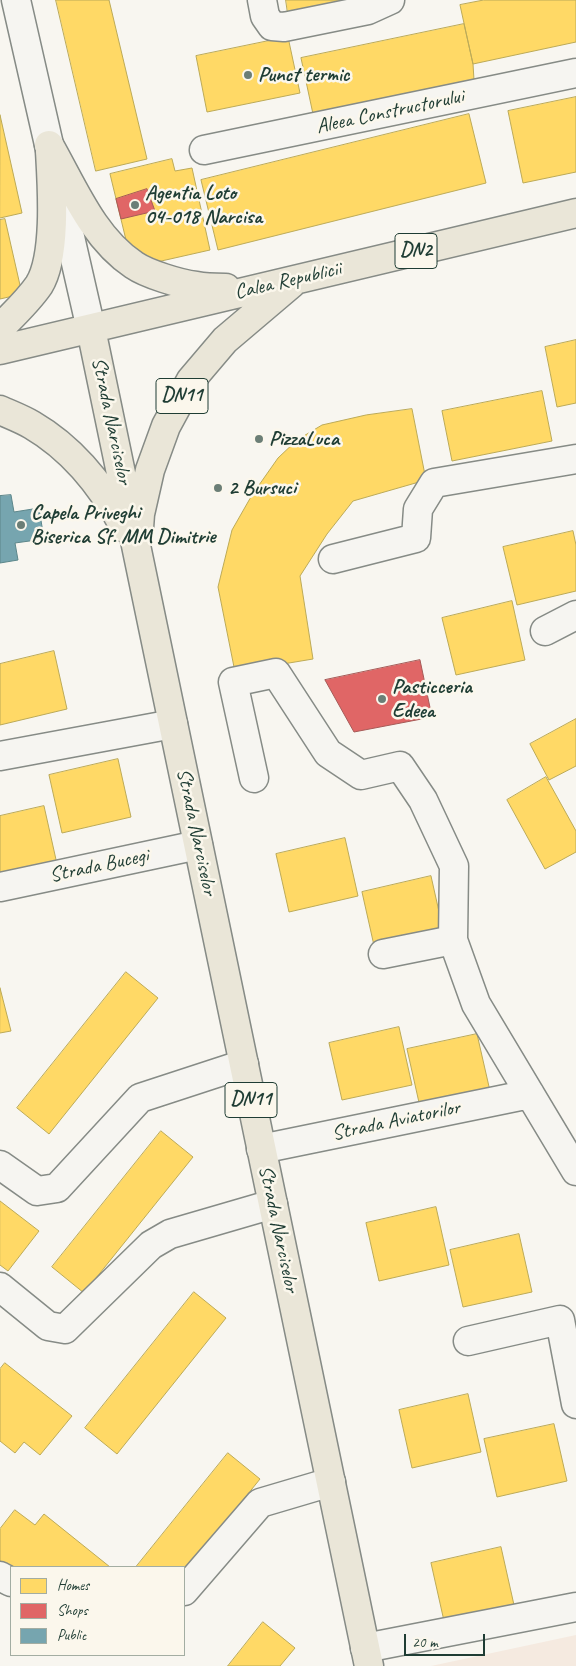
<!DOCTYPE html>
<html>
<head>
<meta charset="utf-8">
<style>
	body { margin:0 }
	#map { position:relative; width:576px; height:1666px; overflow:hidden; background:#f8f6f0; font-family:Caveat,sans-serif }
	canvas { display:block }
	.legend { position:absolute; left:10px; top:1566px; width:175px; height:90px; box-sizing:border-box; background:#fbf7ec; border:1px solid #a3ada2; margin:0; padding:6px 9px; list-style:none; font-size:15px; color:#1f3d34 }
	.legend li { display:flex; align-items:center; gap:10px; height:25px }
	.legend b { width:25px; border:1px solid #a3ada2 }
	.scale { position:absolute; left:404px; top:1634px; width:81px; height:22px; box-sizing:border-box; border:2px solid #1f3d34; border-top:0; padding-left:6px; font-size:15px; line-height:18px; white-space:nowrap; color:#1f3d34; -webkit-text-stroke:4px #fbf7ec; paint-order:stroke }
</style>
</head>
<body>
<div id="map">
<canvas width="576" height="1666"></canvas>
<ul class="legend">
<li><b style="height:14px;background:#ffd966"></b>Homes</li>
<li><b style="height:14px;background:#e06666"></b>Shops</li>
<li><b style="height:14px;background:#76a5af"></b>Public</li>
</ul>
<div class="scale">20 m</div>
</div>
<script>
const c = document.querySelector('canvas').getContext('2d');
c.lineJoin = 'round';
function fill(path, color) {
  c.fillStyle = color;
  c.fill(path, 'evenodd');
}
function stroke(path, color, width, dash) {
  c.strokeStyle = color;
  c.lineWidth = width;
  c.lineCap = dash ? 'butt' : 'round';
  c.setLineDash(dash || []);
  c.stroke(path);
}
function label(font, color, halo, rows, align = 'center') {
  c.font = font + ' Caveat,sans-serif';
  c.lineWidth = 5;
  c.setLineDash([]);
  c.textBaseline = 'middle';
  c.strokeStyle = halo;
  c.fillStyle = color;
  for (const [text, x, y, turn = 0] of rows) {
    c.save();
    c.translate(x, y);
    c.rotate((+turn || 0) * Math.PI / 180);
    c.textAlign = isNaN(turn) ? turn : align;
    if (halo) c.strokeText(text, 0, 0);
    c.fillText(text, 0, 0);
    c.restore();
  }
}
const built = new Path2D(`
	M576,1635V1666H431Z`);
const homes = new Path2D(`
	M56,0H109L147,159L96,171Z
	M286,0H358L288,14Z
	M484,0H576V42L473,64L460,5Z
	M464,24L473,64L474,80L313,114L301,58Z
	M288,37L300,93L207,112L196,56Z
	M576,97V172L523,183L508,111Z
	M469,114L486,183L218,250L201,180Z
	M0,115L22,213L0,218Z
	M172,159L175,171L192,168L210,250L148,264L126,240L110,174Z
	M5,219L22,294L0,299V220Z
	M576,340V403L557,407L545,347Z
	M542,391L552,441L452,461L442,411Z
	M412,409L426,480L353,501L327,534L300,576L313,659L235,672L218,587L232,530L252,495L278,458L297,440L322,425L366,415Z
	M573,531L576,545V591L517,605L503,547Z
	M512,601L525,660L456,675L442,618Z
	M54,651L67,709L0,725V664Z
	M576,719V766L549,780L530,744Z
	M118,759L131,817L62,833L49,775Z
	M546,777L576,831V852L545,869L507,800Z
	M44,806L57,864L0,877V816Z
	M345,838L358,896L289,912L276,854Z
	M431,876L444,934L375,950L362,892Z
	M126,972L158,998L49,1134L17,1108Z
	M0,988L11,1031L0,1033Z
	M399,1027L412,1085L342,1100L329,1043Z
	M477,1034L490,1091L420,1107L407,1049Z
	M161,1131L193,1157L84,1293L52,1267Z
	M0,1201L39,1231L8,1271L0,1265Z
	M436,1207L449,1265L379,1281L366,1223Z
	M519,1234L532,1292L463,1307L450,1250Z
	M194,1292L226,1318L117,1454L85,1428Z
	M5,1363L72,1416L40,1455L24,1442L15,1453L0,1441V1369Z
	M468,1394L481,1452L412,1468L399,1410Z
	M554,1424L567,1481L497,1497L484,1439Z
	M228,1453L260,1479L184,1573V1567H136Z
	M15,1510L35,1525L44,1514L110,1567H11V1570L0,1561V1529Z
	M501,1547L514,1605L444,1621L431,1563Z
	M263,1622L295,1648L280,1666H228Z`);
const shops = new Path2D(`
	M147,189L155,211L121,219L116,199Z
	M420,660L432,717L354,732L325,680Z`);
const public = new Path2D(`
	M11,495L14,512L39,508L44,539L15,543L18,560L0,563V496Z`);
const minor = new Path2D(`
	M16,0L91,329
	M262,0L265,16L272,26L284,27L368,10L390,0
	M204,150L576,73
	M333,559L416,538L418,509L434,483L576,459
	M545,631L576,615
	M0,756L173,724
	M254,778L233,682L276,673L328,753L361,775L400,766L423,800L454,866L453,940L476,1004L576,1171
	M0,887L198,845
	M383,954L453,940
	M261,1149L530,1094
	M0,1165L37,1191L57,1188L140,1098L244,1064
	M0,1287L48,1326L65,1329L151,1245L170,1234L273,1204
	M468,1341L560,1320L576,1404
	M0,1576L11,1582
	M184,1591L260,1503L331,1482
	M365,1648L576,1607`);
const major = new Path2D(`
	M49,145C73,187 93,238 134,265C147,274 180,284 196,286C205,288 216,288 226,288
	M0,328C14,314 28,301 39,285C57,256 52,186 50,151
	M91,329L369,1666
	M0,350L576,213
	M0,410C11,415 22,419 32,425C73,449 103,487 125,528
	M139,528L140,514L150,470L166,426L191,380L225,340L291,284`);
const markers = [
	[248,75,5,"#6b7e76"],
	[135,205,5,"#6b7e76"],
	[259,439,5,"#6b7e76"],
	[218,488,5,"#6b7e76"],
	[21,525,5,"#6b7e76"],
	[382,699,5,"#6b7e76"]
];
const shields = [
	[416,251,42],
	[182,396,52],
	[251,1100,52]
];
const shieldNames = [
	["DN2",416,251],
	["DN11",182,396],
	["DN11",251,1100]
];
const poiNames = [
	["Punct termic",258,75],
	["Agentia Loto",145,193],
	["04-018 Narcisa",145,217],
	["PizzaLuca",269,439],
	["2 Bursuci",228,488],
	["Capela Priveghi",31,513],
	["Biserica Sf. MM Dimitrie",31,537],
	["Pasticceria",392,687],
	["Edeea",392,711]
];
const streetNames = [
	["Aleea Constructorului",390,112,-12],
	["Calea Republicii",288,281,-13],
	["Strada Narciselor",111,421,78],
	["Strada Narciselor",196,832,78],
	["Strada Bucegi",99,866,-12],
	["Strada Aviatorilor",396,1121,-12],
	["Strada Narciselor",278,1229,78]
];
fill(built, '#f5eae0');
fill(homes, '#ffd966');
stroke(homes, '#bcaa57', 1);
fill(shops, '#e06666');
stroke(shops, '#a65a57', 1);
fill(public, '#76a5af');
stroke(public, '#5c868a', 1);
stroke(minor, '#868b86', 31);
stroke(major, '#868b86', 31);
stroke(minor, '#f6f5f1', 28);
stroke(major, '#eae6d8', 28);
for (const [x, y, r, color] of markers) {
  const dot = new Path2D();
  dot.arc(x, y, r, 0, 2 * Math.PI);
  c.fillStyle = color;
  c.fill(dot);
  stroke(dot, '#fbf7ec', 2);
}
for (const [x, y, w] of shields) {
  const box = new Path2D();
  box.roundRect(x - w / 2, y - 17.5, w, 35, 4);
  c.fillStyle = '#fbf7ec';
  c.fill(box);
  stroke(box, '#1f3d34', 1);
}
label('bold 20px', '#1f3d34', null, shieldNames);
label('bold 21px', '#1f3d34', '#fbf7ec', poiNames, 'left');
label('21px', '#1f3d34', '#fbf7ec', streetNames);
</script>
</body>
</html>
